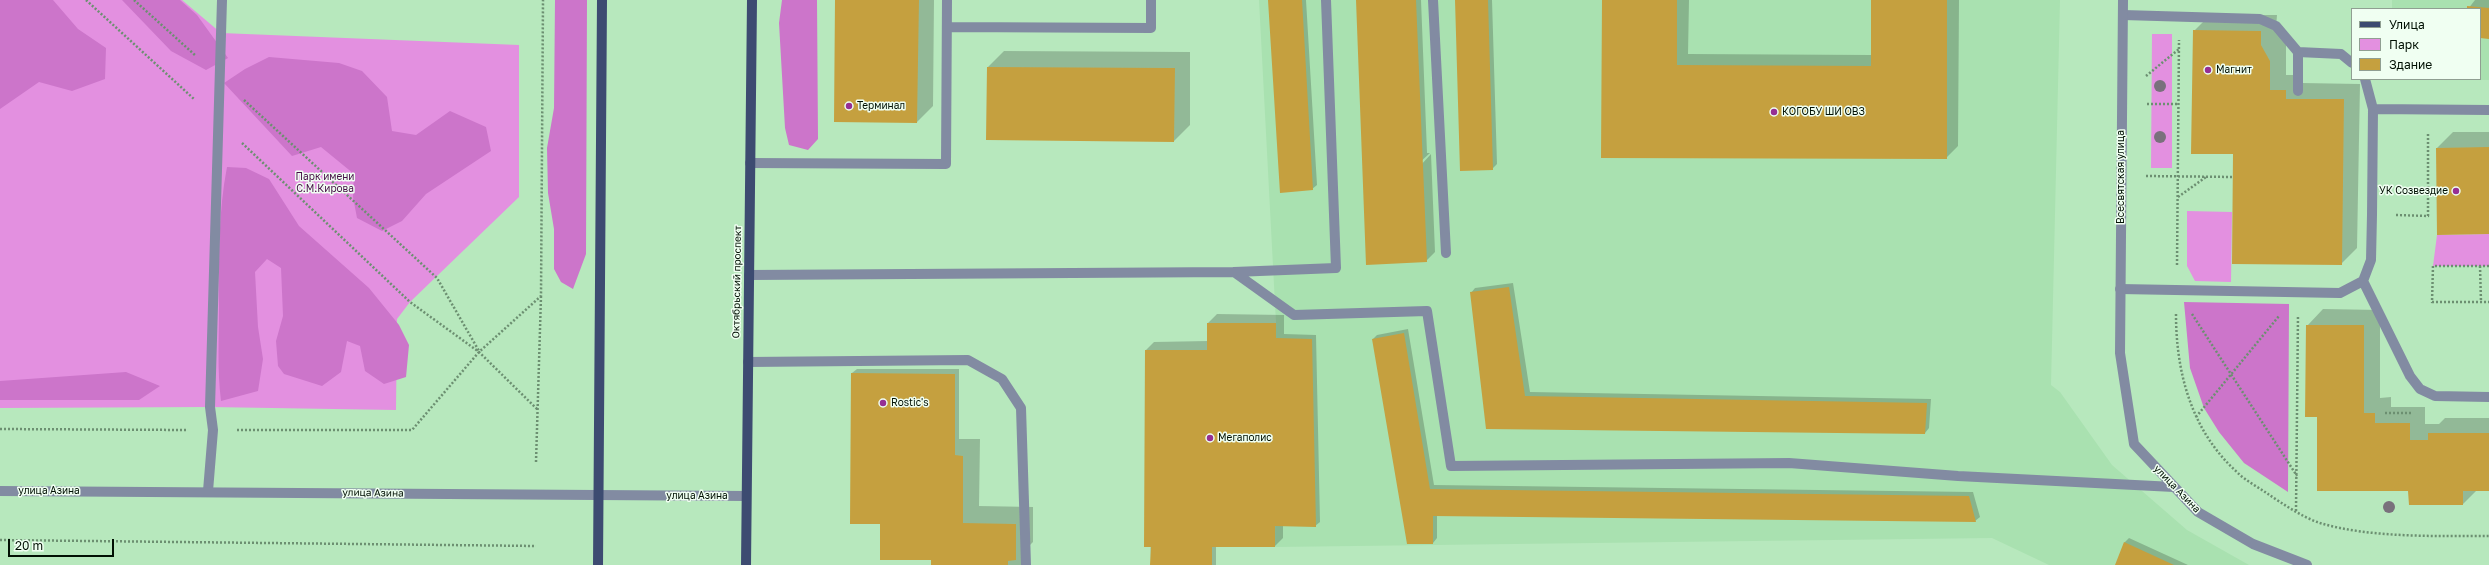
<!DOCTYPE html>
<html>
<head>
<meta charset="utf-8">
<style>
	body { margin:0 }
	#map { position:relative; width:2489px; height:565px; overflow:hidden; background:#b7e8bd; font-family:"Golos Text",sans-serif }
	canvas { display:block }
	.legend { position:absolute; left:2351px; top:8px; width:130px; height:72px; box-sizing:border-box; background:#f0fff2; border:1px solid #909f92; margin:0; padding:5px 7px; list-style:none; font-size:12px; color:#011003 }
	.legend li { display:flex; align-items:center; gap:8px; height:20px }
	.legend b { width:20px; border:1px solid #909f92 }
	.scale { position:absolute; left:8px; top:539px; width:106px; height:18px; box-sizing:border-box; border:2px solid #011003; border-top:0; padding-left:5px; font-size:12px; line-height:14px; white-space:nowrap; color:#011003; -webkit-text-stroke:3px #f0fff2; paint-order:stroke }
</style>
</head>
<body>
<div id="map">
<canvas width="2489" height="565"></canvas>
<ul class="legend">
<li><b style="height:5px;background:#3d4b71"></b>Улица</li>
<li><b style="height:11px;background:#e390e0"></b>Парк</li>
<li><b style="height:11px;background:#c5a03f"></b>Здание</li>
</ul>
<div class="scale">20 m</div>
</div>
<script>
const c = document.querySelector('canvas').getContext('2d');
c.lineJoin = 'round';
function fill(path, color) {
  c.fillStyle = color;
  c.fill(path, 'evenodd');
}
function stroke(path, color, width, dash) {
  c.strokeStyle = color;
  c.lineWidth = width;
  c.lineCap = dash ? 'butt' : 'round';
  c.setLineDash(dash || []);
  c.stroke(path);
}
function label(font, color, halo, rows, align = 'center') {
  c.font = font + ' "Golos Text",sans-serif';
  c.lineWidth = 3;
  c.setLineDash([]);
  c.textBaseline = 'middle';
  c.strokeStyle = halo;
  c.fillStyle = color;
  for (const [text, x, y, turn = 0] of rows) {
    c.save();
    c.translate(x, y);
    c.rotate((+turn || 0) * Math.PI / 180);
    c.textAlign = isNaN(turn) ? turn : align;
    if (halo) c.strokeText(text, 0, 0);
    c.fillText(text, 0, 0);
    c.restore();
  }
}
const built = new Path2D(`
	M1259,0H2060L2051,385L2060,392L2112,465L2187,530L2249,565H2049L1992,538L1275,547L1276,323Z
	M2392,0H2489V80L2392,79H2480V9H2392Z`);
const green = new Path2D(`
	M0,0H182L221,33L519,45V197L410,302L397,319L396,410L210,407L0,408Z
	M2152,34H2172V168H2151Z
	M2187,211L2232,212L2231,282L2195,281L2187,266Z
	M2489,234V266H2433L2437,235Z`);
const forest = new Path2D(`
	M0,0H53L78,29L106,48L105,79L72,91L39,82L0,109Z
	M122,0H180L197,15L228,58L206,70L171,51Z
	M555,0H587L586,254L573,289L561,282L554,269V229L548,193L547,148L554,108Z
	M782,0H817L818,139L808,150L789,145L785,128L779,23Z
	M269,57L339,63L362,71L387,97L392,131L416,135L450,111L486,127L491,151L426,194L402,221L382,231L357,218L353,197L354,174L321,147L292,156L224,83L245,69Z
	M227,167L246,168L269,179L299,226L369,288L399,325L409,345L406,377L384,384L365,371L360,346L347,341L341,372L322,386L284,374L278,366L276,341L283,316L281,268L267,259L255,272L258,327L263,359L258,391L221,401C217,369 219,339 219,307C219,260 218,213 227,167Z
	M2184,302L2289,304L2288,492L2244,463L2219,432L2204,408L2190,368Z
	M126,372L160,386L139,400H0V381Z`);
const shadow = new Path2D(`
	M836,0H934L933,106L917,122Z
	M1269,0H1306L1317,185L1312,189Z
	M1357,0H1421L1427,153H1430L1418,164L1420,166L1431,154L1435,252L1426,261Z
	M1456,0H1492L1497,164L1492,169Z
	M1603,0H1689L1688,54L1872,55V0H1959L1958,146L1946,158L1602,157Z
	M2475,0H2489V38L2480,37V9H2468Z
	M2210,15H2277L2276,28L2286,45V75H2302V83L2360,84L2357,248L2341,264L2234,153L2194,31Z
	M1004,51L1190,52V125L1174,141L988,67Z
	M2453,132H2489V233L2437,148Z
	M1513,283L1530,392L1931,399L1929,428L1925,433L1487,428L1471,293L1475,288Z
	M2323,309L2380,310V398L2391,397V407H2425V424H2439L2445,418H2489V490H2477L2463,504L2409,490L2318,416L2307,326Z
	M1217,314L1284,315V334L1316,335L1320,522L1315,526L1283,525V538L1275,546H1216V565H1151L1146,350L1154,342L1208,341V323Z
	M1408,329L1434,485L1973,492L1980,517L1975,521L1437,515V538L1433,543L1373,339L1377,335Z
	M857,369H959V439H980L979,506L1033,507V542L1025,550V565H932V559L881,523L852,373Z
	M2129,538L2188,565H2116L2125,542Z`);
const building = new Path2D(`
	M835,0H919L917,123L834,122Z
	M1268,0H1302L1313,190L1280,193Z
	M1356,0H1416L1427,262L1366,265Z
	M1455,0H1488L1493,170L1460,171Z
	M1602,0H1677V65L1871,66V0H1947V159L1601,158Z
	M2467,6L2489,8V39L2480,38V9H2467Z
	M2193,30L2261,31V45L2270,61V90H2286V99H2344L2342,265L2232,264L2233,154H2191Z
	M987,67L1175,68L1174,142L986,140Z
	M2489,147V234L2437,235L2436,148Z
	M1509,287L1525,396L1927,403L1925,434L1486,429L1470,292Z
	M1207,323H1276V338L1312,339L1316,527L1275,526V547H1212V565H1150L1151,547H1144L1145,350H1207Z
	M2306,325H2364V413H2375V423H2410V440H2428V433H2489V491H2463V505H2409L2408,491H2317V417H2305Z
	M1404,333L1430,489L1969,496L1976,522L1433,516V544H1407L1372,339Z
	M851,373L955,374V455L963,456V523L1016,524V560L1008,561V565H931V560H880V524H850Z
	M2124,542L2174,565H2115Z`);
const path = new Path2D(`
	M86,0L194,99
	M134,0L196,56
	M2146,76L2179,49
	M244,100L437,278L479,351
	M2147,104H2179
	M242,143L410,302L479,352L538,410
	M2146,176L2233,177
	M2178,197L2206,177
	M2396,215L2428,216V133
	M2177,265L2179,40
	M2480,266L2481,302
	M2489,266H2433L2432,302H2489
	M2176,314C2176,374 2192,432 2238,473C2246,481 2258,487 2268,494C2283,504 2302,517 2320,523C2370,538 2437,536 2489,536
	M2192,314L2297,476
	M2385,413H2413
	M2196,417L2279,316
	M0,429L188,430
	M237,430H412L479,352L541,296L543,0
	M536,462L541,296
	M2296,511L2298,315
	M0,540L536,546`);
const service = new Path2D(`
	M1433,0L1446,253
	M2123,15L2260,19L2276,26L2298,52L2341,54L2352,63
	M947,27L1151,28V0
	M2298,91V52
	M2373,109L2489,110
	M750,163L946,164L947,0
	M1234,272L1294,315L1427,311L1451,466L1789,463L1958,476L2174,487
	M749,275L1234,272L1336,268L1326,0
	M2363,281L2410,376L2420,389L2435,396L2489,397
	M2120,289L2340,293L2363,281L2371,260L2372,215L2373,109L2365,79
	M748,362L968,360L1002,379L1021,408L1026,565
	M208,491L213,430L210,407L222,0`);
const minor = new Path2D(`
	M2123,0L2120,353L2134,444L2198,512L2253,544L2307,565
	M0,491L746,496`);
const primary = new Path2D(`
	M598,565L602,0
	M746,565L752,0`);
const trees = [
	[2160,86],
	[2160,137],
	[2389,507]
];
const markers = [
	[2208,70,4,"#952f94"],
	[849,106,4,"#952f94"],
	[1774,112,4,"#952f94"],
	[2456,191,4,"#952f94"],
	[883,403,4,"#952f94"],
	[1210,438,4,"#952f94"]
];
const poiNames = [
	["Магнит",2216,70],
	["Терминал",857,106],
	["КОГОБУ ШИ ОВЗ",1782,112],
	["УК Созвездие",2448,191,"right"],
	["Rostiс's",891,403],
	["Мегаполис",1218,438]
];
const parkNames = [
	["Парк имени",325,177],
	["С.М.Кирова",325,189]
];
const streetNames = [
	["Всесвятская улица",2121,177,-90],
	["Октябрьский проспект",737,282,-89],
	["улица Азина",2177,489,46],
	["улица Азина",49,491],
	["улица Азина",373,493,1],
	["улица Азина",697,496]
];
fill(built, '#a9e1b0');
fill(green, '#e390e0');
fill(forest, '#cc75ca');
fill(shadow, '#0003');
fill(building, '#c5a03f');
stroke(path, '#6c8f71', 2.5, [2, 2]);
stroke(service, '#828ba2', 10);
stroke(minor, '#828ba2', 10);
stroke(primary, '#3d4b71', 10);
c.fillStyle = '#79717c';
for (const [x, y] of trees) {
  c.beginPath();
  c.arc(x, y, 6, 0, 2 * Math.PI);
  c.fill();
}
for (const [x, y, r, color] of markers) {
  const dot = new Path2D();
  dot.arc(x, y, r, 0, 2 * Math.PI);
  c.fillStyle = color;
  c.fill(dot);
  stroke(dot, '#f0fff2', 1.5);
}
label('10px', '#011003', '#f0fff2', poiNames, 'left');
label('10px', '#471047', '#f0fff2', parkNames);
label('10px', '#011003', '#f0fff2', streetNames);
</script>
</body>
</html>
